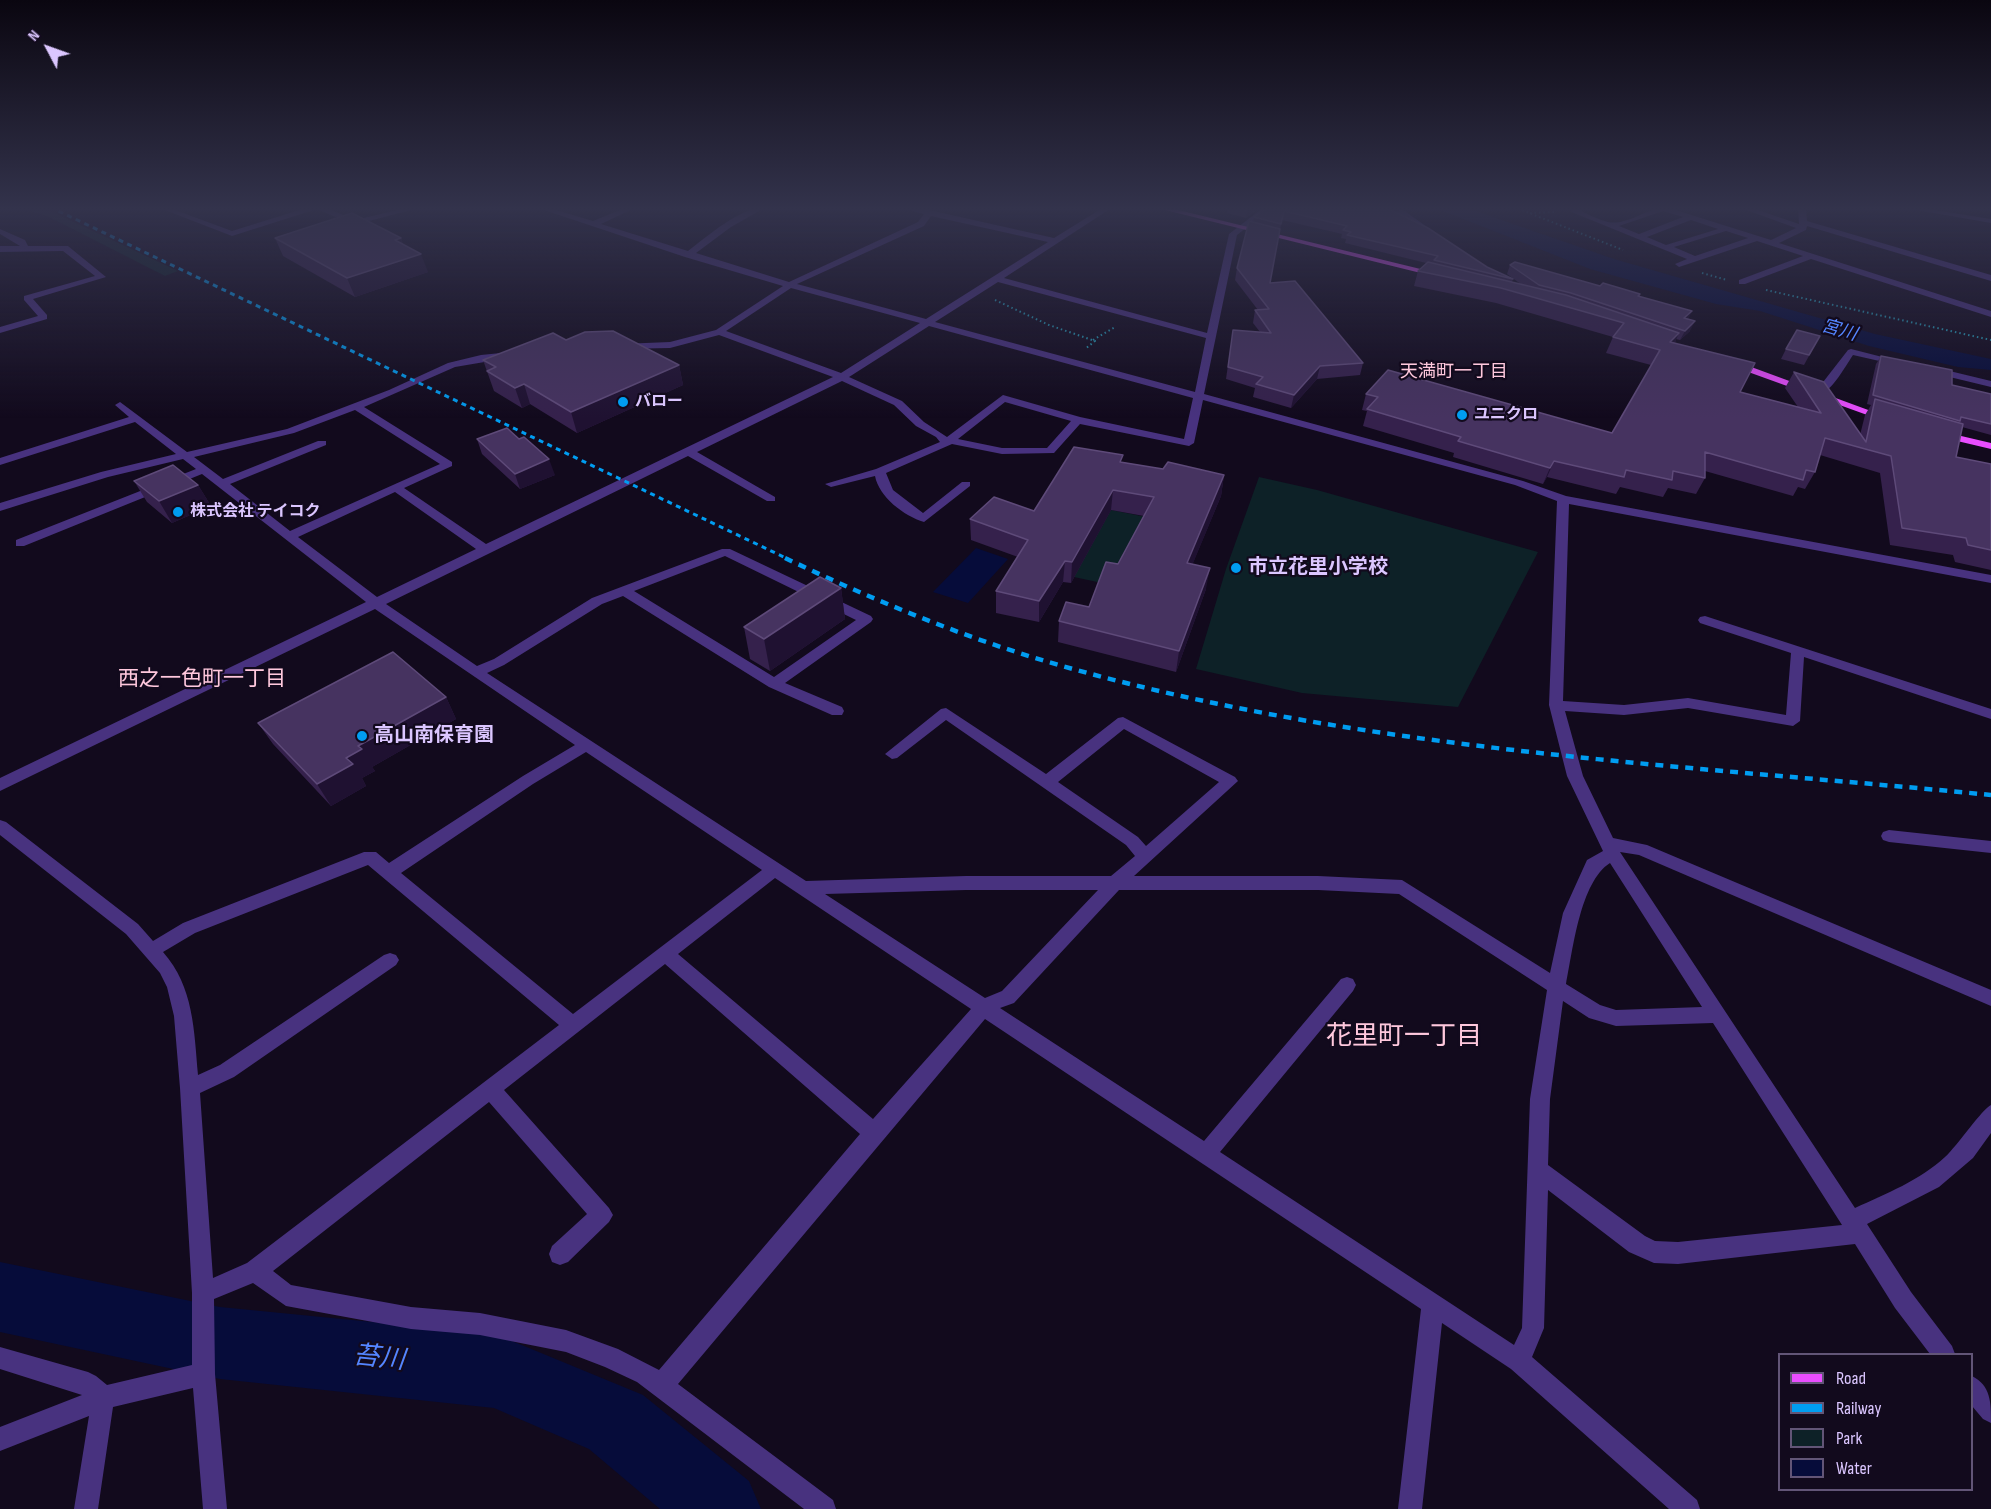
<!DOCTYPE html>
<html>
<head>
<meta charset="utf-8">
<style>
	body { margin:0 }
	#map { position:relative; width:1991px; height:1509px; overflow:hidden; background:#120a1d; font-family:"Sofia Sans Condensed",sans-serif }
	canvas { display:block }
	.legend { position:absolute; left:1778px; top:1353px; width:195px; height:138px; box-sizing:border-box; background:#120a1d; border:2px solid #625577; margin:0; padding:8px 10px; list-style:none; font-size:18px; color:#dbc6ff }
	.legend li { display:flex; align-items:center; gap:12px; height:30px }
	.legend b { width:30px; border:2px solid #625577 }
	.north { position:absolute; left:18px; top:18px; width:60px; height:60px; -webkit-text-stroke:4px #120a1d; paint-order:stroke; rotate:311deg; font-size:16px; font-weight:700; line-height:24px; text-align:center; color:#dbc6ff }
	.north::after { content:''; display:block; margin:auto; width:21px; height:27px; background:#dbc6ff; clip-path:polygon(50% 0,100% 100%,50% 72%,0 100%) }
</style>
</head>
<body>
<div id="map">
<canvas width="1991" height="1509"></canvas>
<ul class="legend">
<li><b style="height:8px;background:#e94dff"></b>Road</li>
<li><b style="height:8px;background:#009df1"></b>Railway</li>
<li><b style="height:16px;background:#0d2127"></b>Park</li>
<li><b style="height:16px;background:#060c3a"></b>Water</li>
</ul>
<div class="north">N</div>
</div>
<script>
const c = document.querySelector('canvas').getContext('2d');
c.lineJoin = 'round';
function fill(path, color) {
  c.fillStyle = color;
  c.fill(path, 'evenodd');
}
function stroke(path, color, width, dash) {
  c.strokeStyle = color;
  c.lineWidth = width;
  c.lineCap = dash ? 'butt' : 'round';
  c.setLineDash(dash || []);
  c.stroke(path);
}
function label(font, color, halo, rows, align = 'center') {
  c.font = font + ' "Sofia Sans Condensed","Noto Sans JP",sans-serif';
  c.lineWidth = 4.5;
  c.setLineDash([]);
  c.textBaseline = 'middle';
  c.strokeStyle = halo;
  c.fillStyle = color;
  for (const [text, x, y, turn = 0] of rows) {
    c.save();
    c.translate(x, y);
    c.rotate((+turn || 0) * Math.PI / 180);
    c.textAlign = isNaN(turn) ? turn : align;
    if (halo) c.strokeText(text, 0, 0);
    c.fillText(text, 0, 0);
    c.restore();
  }
}
const green = new Path2D(`
	M19,207H42L178,271L165,276L49,217Z
	M1259,477L1317,490L1538,552L1458,707L1302,693L1196,669L1226,569Z
	M1111,510L1151,518L1116,586L1074,577Z`);
const water = new Path2D(`
	M1433,207H1464L1614,259L1875,334L1991,359V370L1958,367L1869,346L1760,311L1716,304L1590,269Z
	M976,548L1008,559L968,603L933,592Z`);
const river = new Path2D(`
	M0,1262L220,1307L495,1334L643,1395L749,1481L761,1509H660L589,1449L494,1408L220,1379L0,1332Z`);
const path = new Path2D(`
	M1514,207L1623,250
	M1530,213L1557,212
	M1702,273L1727,280
	M1766,290L1991,340
	M995,300L1049,325L1095,341L1085,349
	M1093,340L1115,327`);
const minor = new Path2D(`
	M157,207H167L232,231L309,207H324L355,220L410,207H422L354,225L317,209L232,236Z
	M535,207H546L593,221L627,207H637L601,224L688,251C708,236 740,207 766,207L731,227L696,253L789,282L918,222L924,214L898,207L929,210L1054,238L1104,207H1113L1004,278L1207,333L1229,234L1264,207H1273L1237,235L1204,394L1523,481L1566,496L1991,575V583L1569,504L1563,701L1624,705L1688,698L1786,715L1791,653L1700,623L1698,620L1700,617L1705,616L1991,709V719L1804,657L1800,721L1793,726L1688,708L1624,715L1565,711L1583,776L1613,838L1647,845L1991,990V1006L1639,855L1620,852L1855,1208C1886,1194 1920,1180 1945,1157C1957,1146 1983,1108 1991,1105V1133L1973,1158L1939,1187L1867,1224L1911,1292L1952,1346L1955,1354H1930L1895,1308L1855,1244L1678,1264L1654,1263L1629,1252L1548,1190L1544,1328L1532,1357L1697,1500L1700,1509H1669L1511,1369L1442,1323L1422,1509H1398L1421,1309L985,1019L678,1384L833,1500L836,1509H804L637,1382L605,1367L566,1352L480,1335L411,1329L286,1306L253,1283L214,1299L215,1374L227,1509H203L193,1388L113,1407L98,1509H74L89,1416L0,1451V1427L82,1395L0,1369V1347L88,1372L96,1376L107,1385L192,1365V1293L180,1088L174,1016L167,987L160,973L126,934L0,835V820L6,822L138,924L153,941L183,923L364,852H376L389,863L523,776L575,745L375,609L0,791V778L366,602L202,474L24,546H16V540L196,469L183,459L108,477L0,511V503L101,472L176,454L135,422L0,465V458L129,417L115,405L120,402L187,452L287,429L389,390L448,363L481,355L511,352L514,353V357L455,367L364,407L452,462V466L404,488L486,544L833,377L719,335L670,348L618,349L616,347L621,344L670,342L716,330L783,286L685,257ZM931,216L1048,242L926,319L797,284L924,226ZM998,282L1206,338L1195,392L935,322ZM791,288L920,323L841,373L726,331ZM929,326L1193,398L1184,439L1080,417L1003,395L947,437L924,422L902,401L849,377ZM842,381L894,405L916,426L936,437L940,442L876,469L825,484L831,487L875,476C879,497 904,516 924,522L970,486V482H962L923,513L893,490L886,473L952,444L1002,454L1054,453L1080,424L1189,446L1194,443L1203,400L1515,485L1557,501L1549,705L1567,776L1603,851L1587,860L1563,913L1550,973L1402,880L1318,876H1134L1238,781L1235,777L1123,717L1118,718L1046,774L946,708L941,709L885,754L892,759L897,758L946,720L1126,845L1135,856L1111,876H966L806,881L487,673L504,665L602,604L623,596L769,687L832,715H842L844,711L842,707L785,683L871,622L873,619L871,616L730,549H722L592,598L494,659L477,666L386,604L688,456L767,501H775V497L697,452ZM1005,402L1071,421L1047,448H1002L958,439ZM355,410L440,464L290,531L230,484L326,445V441H318L223,479L194,457L294,433ZM395,492L476,549L377,597L298,537ZM725,556L856,620L774,677L634,591ZM1124,729L1219,782L1146,846L1138,837L1058,782ZM586,752L762,870L573,1014L401,873L533,784ZM1610,863L1702,1007L1616,1010L1600,1005L1566,984C1573,950 1580,882 1610,863ZM368,865L559,1025L247,1263L213,1278L200,1093L234,1077L396,965L399,960L396,955L390,953L384,955L220,1065L198,1075C194,1031 194,987 163,952L195,933ZM775,878L971,1009L873,1119L678,954ZM966,890H1098L1002,991L985,998L825,894ZM1119,890H1318L1399,894L1547,990L1530,1099L1522,1328L1514,1345L1220,1152L1353,991L1356,985L1353,979L1347,977L1341,979L1204,1141L1000,1008L1014,1003ZM665,964L860,1134L659,1370L618,1349L566,1330L480,1313L411,1307L291,1285L273,1271L489,1102L587,1214L552,1246L549,1254L552,1262L560,1265L568,1262L609,1222L613,1215L609,1208L504,1090ZM1563,1001L1589,1018L1616,1026L1713,1023L1842,1225L1678,1242L1655,1241L1645,1236L1548,1165L1550,1099Z
	M1390,207H1399L1437,234L1430,236Z
	M1580,207H1592L1581,211C1590,215 1599,220 1608,222C1627,226 1649,207 1666,207L1771,240L1796,228L1738,207H1749L1799,224L1798,207H1806L1807,221L1991,275V281L1807,226L1806,230L1779,243L1991,311V317L1811,259L1745,284H1739V280L1803,256L1757,241L1679,267L1675,264L1687,259L1569,211ZM1663,211L1683,217L1639,234L1619,226ZM1691,220L1718,229L1666,245L1647,237ZM1726,231L1748,238L1695,256L1674,247Z
	M1899,207H1916L1991,219V223Z
	M0,229L25,240L28,246H68L106,277L33,299L47,315V319L0,333V327L38,316L24,300V296L95,276L63,251L0,252V246H20L0,234Z
	M1851,349L1902,362L1897,365L1853,355C1844,368 1829,398 1812,396V392L1820,386L1848,350Z
	M1933,367L1991,381V387L1929,372L1928,370Z
	M1889,830L1991,841V853L1889,842L1883,840L1881,836L1883,832Z
	M1972,1376C1991,1386 1991,1402 1991,1423L1983,1419L1972,1406Z`);
const major = new Path2D(`
	M1153,207H1166L1441,274L1437,277Z
	M1729,361H1735L1890,418L1881,420L1729,365Z
	M1940,431L1991,443V449L1936,436L1935,434Z`);
const railFar1 = new Path2D(`
	M50,207L788,559`);
const rail = new Path2D(`
	M785,558C869,598 955,634 1045,661C1351,751 1675,764 1991,795`);
const wall = new Path2D(`
	M1228,207H1261L1246,218L1227,213Z
	M1268,207H1400L1398,213L1487,267L1513,279L1512,282L1522,285L1507,274L1510,265L1600,286L1640,294V296L1688,320L1690,331L1680,340L1676,339L1675,343L1740,392L1798,407L1785,388L1794,372L1860,435L1865,415L1871,405L1867,404L1876,364L1881,356L1952,385L1991,394V435L1962,427L1956,457L1991,464V570L1955,562L1953,555L1890,545L1880,473L1820,455L1815,472L1805,489L1798,487L1793,496L1705,471V478L1696,494L1668,488L1663,497L1620,487L1616,494L1547,477L1543,484L1453,457L1454,453L1363,426L1367,411L1362,410L1366,394L1612,433L1651,365L1606,353L1613,337L1496,303L1414,286L1418,271L1426,263L1345,243L1346,239L1341,238L1342,234L1282,220L1270,283L1363,363L1360,375L1317,379L1291,408L1253,397L1255,388L1226,379L1233,330L1260,332L1253,323L1255,310H1258L1235,280L1237,268L1253,222L1254,217Z
	M275,238H401L403,245L428,272L355,297L283,256Z
	M1820,336L1804,365L1781,359L1786,349Z
	M566,340L679,365L683,385L577,433L530,404L522,408L494,391L483,360Z
	M477,439L555,475L520,489L482,454Z
	M1122,462L1163,469L1224,475L1221,496L1192,565L1206,589L1176,672L1058,642L1059,621L1089,607L1118,564L1144,516L1111,510L1071,583L1063,582L1039,622L996,613V591L1018,557L971,540L970,519L1034,511Z
	M134,481L198,485L211,506L172,523L147,502Z
	M841,588L845,619L770,671L750,659L744,627Z
	M446,697L456,719L372,767L375,771L362,778L366,786L331,806L273,744L258,723Z`);
const shadedWall = new Path2D(`
	M1251,207H1261L1246,218L1247,210Z
	M1400,207L1397,215L1389,209Z
	M401,238L408,256L395,240Z
	M421,254L428,272L355,297L347,278Z
	M1692,311L1688,320L1684,318Z
	M1695,321L1690,331L1680,340L1685,331Z
	M1679,333L1672,349L1670,342Z
	M679,365L683,385L577,433L571,412Z
	M1320,366L1317,379L1291,408L1294,395Z
	M524,384L530,404L522,408L515,388Z
	M549,459L555,475L520,489L515,474Z
	M1554,461L1547,477L1543,484L1550,468Z
	M1224,475L1221,496L1184,585L1187,563Z
	M198,485L211,506L172,523L159,501Z
	M1113,490L1111,510L1071,583L1072,562Z
	M1065,561L1063,582L1039,622V601Z
	M1210,568L1206,589L1176,672L1179,651Z
	M841,588L845,619L770,671L764,639Z
	M446,697L456,719L372,767L375,771L362,778L366,786L331,806L317,784L358,746Z`);
const building = new Path2D(`
	M1234,207H1251L1247,210Z
	M1268,207H1399L1389,209L1428,228L1487,267L1513,279L1434,260L1438,256L1347,235L1351,232L1343,230L1347,226L1284,211L1281,224L1254,217Z
	M352,213L401,238L395,240L421,254L347,278L275,238Z
	M1249,221L1280,229L1270,283L1295,281L1363,363L1320,366L1294,395L1256,384L1263,377L1228,367L1233,330L1271,333L1255,310L1269,309L1237,268Z
	M1428,262L1566,295L1679,333L1670,342L1755,363L1740,392L1821,413L1794,372L1824,382L1866,442L1875,399L1963,424L1956,457L1991,464V550L1968,545L1966,538L1902,528L1891,456L1825,438L1815,472L1806,470L1803,480L1705,452V478L1673,471L1672,480L1626,470L1624,477L1554,461L1550,468L1458,441L1461,437L1367,409L1378,397L1366,394L1388,370L1612,433L1660,350L1613,337L1624,323L1501,288L1418,271Z
	M1515,262L1600,286L1603,283L1640,294L1638,296L1692,311L1684,318L1695,321L1685,331L1571,293L1539,285L1510,265Z
	M1797,330L1820,336L1809,355L1786,349Z
	M613,331L679,365L571,412L524,384L515,388L487,371L496,367L483,360L553,333L566,340L585,332Z
	M1881,356L1952,370V385L1991,394V424L1961,417L1960,421L1873,395Z
	M507,428L519,439L524,437L549,459L515,474L477,439Z
	M1074,447L1123,455L1120,462L1163,469L1168,462L1224,475L1187,563L1210,568L1179,651L1059,621L1066,602L1089,607L1106,562L1118,564L1154,497L1113,490L1072,562L1065,561L1039,601L996,591L1028,540L970,519L994,497L1034,511Z
	M173,465L198,485L159,501L134,481Z
	M820,577L841,588L764,639L744,627Z
	M393,652L446,697L358,746L362,749L346,758L353,764L317,784L258,723Z`);
const markers = [
	[623,402,6,"#009df1"],
	[1462,415,6,"#009df1"],
	[178,512,6,"#009df1"],
	[1236,568,6,"#009df1"],
	[362,736,6,"#009df1"]
];
const farPoinames = [
	["バロー",635,402],
	["ユニクロ",1474,415],
	["株式会社 テイコク",190,512]
];
const farWaternames = [
	["宮川",1839,331,16]
];
const farNeighbourhoodnames = [
	["天満町一丁目",1454,372]
];
const poiNames = [
	["市立花里小学校",1248,568],
	["高山南保育園",374,736]
];
const neighbourhoodNames = [
	["西之一色町一丁目",202,680]
];
const nearNeighbourhoodnames = [
	["花里町一丁目",1404,1037]
];
const nearWaternames = [
	["苔川",379,1359,6]
];
fill(green, '#0d2127');
fill(water, '#060c3a');
fill(river, '#060c3a');
stroke(path, '#2599b4', 2, [1.5, 3]);
fill(minor, '#48327f');
fill(major, '#e94dff');
stroke(railFar1, '#009df1', 3, [5, 4.5]);
stroke(rail, '#009df1', 4.5, [8, 7]);
fill(wall, '#35214c');
fill(shadedWall, '#1f1131');
fill(building, '#463360');
stroke(building, '#5e4a79', 1.5);
const sky = c.createLinearGradient(0, 0, 0, 418);
sky.addColorStop(0, '#0a0610');
sky.addColorStop(0.5, '#33334c');
sky.addColorStop(1, '#33334c00');
c.fillStyle = sky;
c.fillRect(0, 0, 1991, 418);
for (const [x, y, r, color] of markers) {
  const dot = new Path2D();
  dot.arc(x, y, r, 0, 2 * Math.PI);
  c.fillStyle = color;
  c.fill(dot);
  stroke(dot, '#120a1d', 2);
}
label('bold 16px', '#dbc6ff', '#120a1d', farPoinames, 'left');
label('italic 18px', '#5485ff', '#120a1d', farWaternames);
label('18px', '#ffc8dd', '#120a1d', farNeighbourhoodnames);
label('bold 20px', '#dbc6ff', '#120a1d', poiNames, 'left');
label('21px', '#ffc8dd', '#120a1d', neighbourhoodNames);
label('26px', '#ffc8dd', '#120a1d', nearNeighbourhoodnames);
label('italic 26px', '#5485ff', '#120a1d', nearWaternames);
</script>
</body>
</html>
